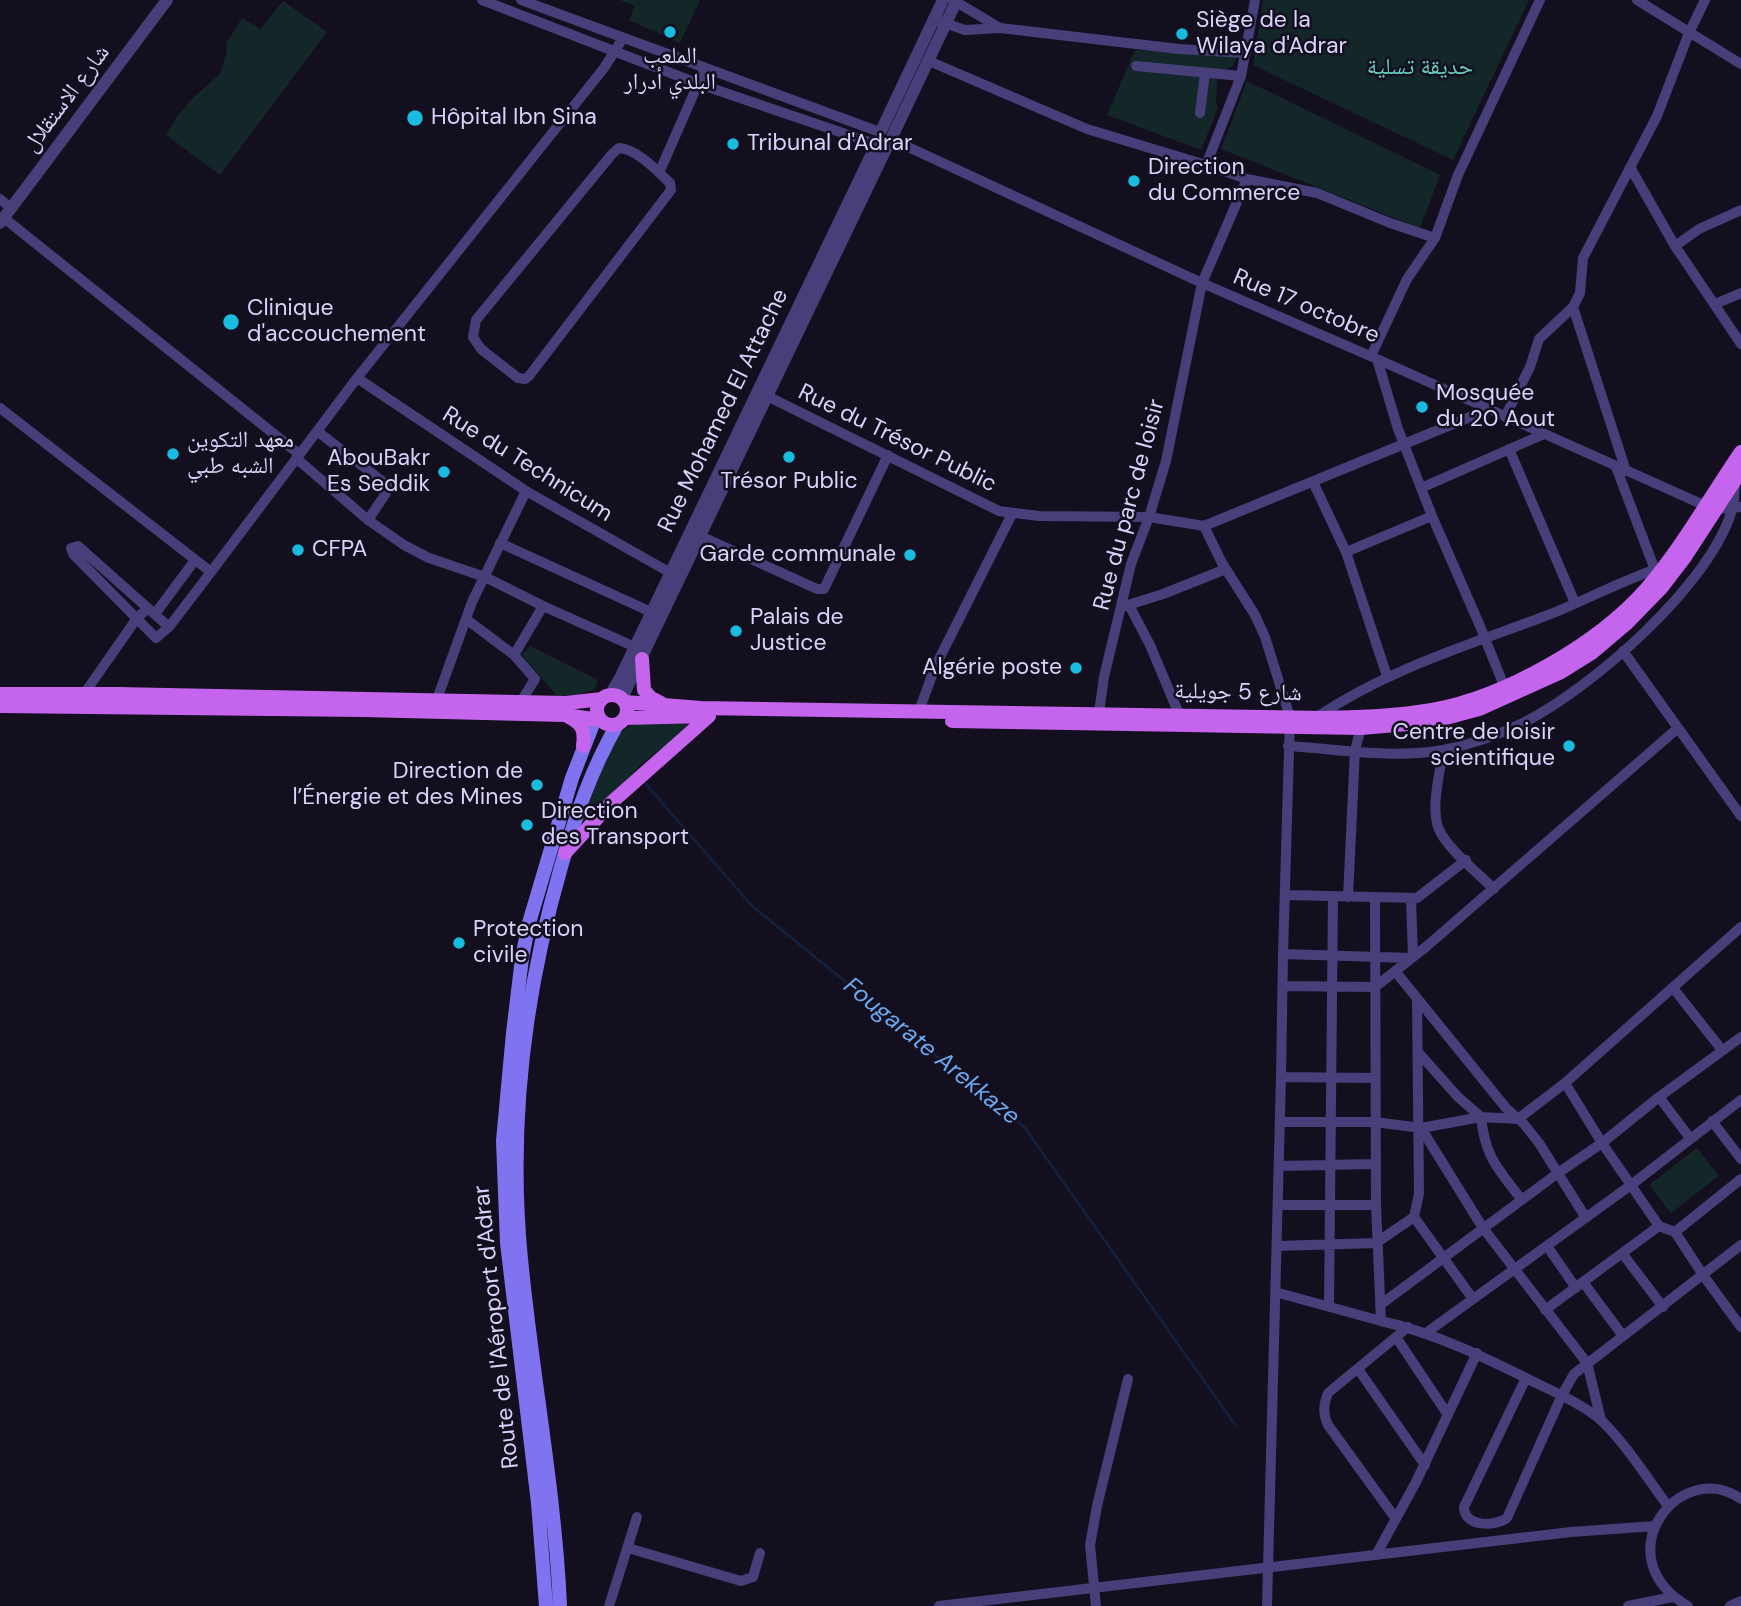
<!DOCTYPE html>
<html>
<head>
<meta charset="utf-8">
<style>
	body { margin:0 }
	canvas { display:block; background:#130f1f }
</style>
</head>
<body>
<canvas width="1741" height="1606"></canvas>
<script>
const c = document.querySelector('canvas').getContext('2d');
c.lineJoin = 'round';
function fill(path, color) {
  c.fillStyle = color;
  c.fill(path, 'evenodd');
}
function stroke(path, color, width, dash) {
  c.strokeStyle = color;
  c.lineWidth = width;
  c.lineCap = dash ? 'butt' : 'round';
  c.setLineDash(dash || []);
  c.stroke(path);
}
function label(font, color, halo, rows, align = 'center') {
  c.font = font + ' "DM Sans","Noto Naskh Arabic",sans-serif';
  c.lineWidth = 5;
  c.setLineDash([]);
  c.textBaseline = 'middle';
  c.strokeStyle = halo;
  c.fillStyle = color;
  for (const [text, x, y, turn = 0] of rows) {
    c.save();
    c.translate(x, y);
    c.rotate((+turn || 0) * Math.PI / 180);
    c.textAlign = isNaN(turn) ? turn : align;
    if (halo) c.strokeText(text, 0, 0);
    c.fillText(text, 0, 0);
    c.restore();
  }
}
const green = new Path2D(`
	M620,0H700L680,43L629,20L635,6Z
	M1263,0H1529L1453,160L1253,65Z
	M283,1L327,32L220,175L166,135L178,115L195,96L220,74L226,55L227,42L242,18L260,29Z
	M1135,50L1237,56L1233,66L1218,72L1216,103L1218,108L1201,150L1107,115Z
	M1247,81L1440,175L1420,228L1221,149Z
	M530,646L598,680L595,689L577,695L557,696L522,655Z
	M699,720L641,764L572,841C582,817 608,739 628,727C640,720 683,721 699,720Z
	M1697,1148L1719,1176L1671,1213L1649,1185Z`);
const stream = new Path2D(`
	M644,782L751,905L1025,1128L1236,1426`);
const minor = new Path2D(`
	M482,0L699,84L875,144
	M521,0L877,131
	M953,0L1000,28
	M1637,0L1741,64
	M933,19L965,30L1000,28L1179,49L1246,53
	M929,61L1087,129L1206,165L1247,179L1317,193L1390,223L1435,238
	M1136,66L1241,76
	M1200,113L1205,73
	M893,140L1202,283L1377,359L1706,506L1717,509L1741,507
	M619,148C637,149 657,171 670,183L671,190L529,376L525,379L518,378L481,349L473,337L476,320L612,154Z
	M1206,165L1241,76L1255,0
	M1630,167L1675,246L1741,344
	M659,173L705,68
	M0,199L11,208
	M4,218L299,454
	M1675,246L1699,229L1741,210
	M1715,304L1741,293
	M1573,307L1626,471
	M1371,356L1407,279L1435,238L1458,175L1540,0
	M1377,359L1398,429L1432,516L1480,626L1504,686
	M357,378L526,491L676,576
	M761,393L999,511L1039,516L1149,517L1204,526L1487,410
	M0,408L211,572L357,378L604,68L623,38
	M1505,417L1530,367L1539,339L1573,307L1580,293L1583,258L1657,116L1689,33L1705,0
	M317,431L387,485L386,493L368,520
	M1509,449L1575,603
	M296,458L368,520L404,545L429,558L485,577L543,606L635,647
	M1616,467L1655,570
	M1313,482L1346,552
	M1421,488L1544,434
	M1204,526L1222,563L1255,615L1265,637L1290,717L1283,954L1281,1077L1375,1078
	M696,534L817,589H824L888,455
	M500,543L651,612
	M1129,605L1150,645L1179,714
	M1125,606L1163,594L1226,569
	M155,614L195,560
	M466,619L514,655L535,679L520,703
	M169,627L78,546L71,548L73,554L156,638L169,627L211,572
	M1623,651L1741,816
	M514,655L543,606
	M1387,676L1346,552L1432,516
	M84,694L137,618L148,608
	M436,702L472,602L526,491
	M919,711L935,667L1012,514
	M1317,717C1388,669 1469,645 1548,615C1586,600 1623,580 1662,567
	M1098,720L1104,677L1131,564L1149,517L1166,461L1202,283L1247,179
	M1288,746C1337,749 1395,759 1443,750C1470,745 1498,735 1523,723C1592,688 1710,585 1732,510C1735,502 1734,492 1735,484
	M1443,750C1440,773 1431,805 1438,827C1445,847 1479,874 1494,889
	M1285,895L1417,898L1466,860
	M1348,897L1355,750L1361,728
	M1375,899L1376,1205L1381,1321C1435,1333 1484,1357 1534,1382C1555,1392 1586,1406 1603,1422C1628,1447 1647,1478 1668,1506
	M1411,899L1413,957
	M1283,954L1411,958
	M1395,971L1506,1108L1523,1123L1539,1143L1586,1218
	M1283,986L1375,987L1427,946L1678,728
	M1673,988L1722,1050
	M1418,1052L1458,1097L1481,1117C1485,1157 1498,1169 1522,1200
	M1565,1083L1602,1143L1659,1226L1675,1232L1703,1275L1741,1327
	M1659,1097L1690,1138
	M1712,1121L1741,1159
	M1280,1122H1375L1421,1128L1483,1228L1587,1363L1601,1420
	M1421,1128L1481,1117L1518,1119L1565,1083L1741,927
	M1279,1166L1375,1164
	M1278,1205H1376
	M1414,1217L1473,1299
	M1675,1232L1741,1179
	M1277,1246L1376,1243L1414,1217L1419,1194L1417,999
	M1547,1246L1576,1288
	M1622,1253L1663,1307
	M1583,1282L1623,1336
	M1275,1292L1381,1321
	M1329,1305L1333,897
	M1380,1305L1558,1173L1602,1143L1659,1097L1741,1037
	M1545,1310L1659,1226
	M1426,1333L1631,1185L1741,1100
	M1396,1337L1448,1415
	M1358,1369L1425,1465
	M1526,1378L1464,1507C1464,1527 1495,1527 1507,1518L1562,1395L1574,1374L1741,1245
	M1396,1519L1328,1425C1323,1413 1323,1406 1328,1393L1408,1327
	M628,1548L741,1581L753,1577L760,1553
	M1376,1555L1416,1482L1477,1353
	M609,1606L637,1517
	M939,1606L1571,1532L1655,1526
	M1096,1606L1090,1545L1097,1506L1128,1379
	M1267,1606L1281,1077
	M1628,1606L1673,1597
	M1688,1606C1603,1557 1680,1456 1741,1499
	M1730,1606L1741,1601`);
const tertiary = new Path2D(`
	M882,129L943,0
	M892,137L957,0
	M0,223L167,0
	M610,695L620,678L876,145
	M622,698L886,149`);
const secondary = new Path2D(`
	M546,1606L538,1503L507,1243L503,1141L513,1033L522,958L529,923L572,778L595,719
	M560,1606C555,1490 532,1375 521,1259C508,1126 524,995 561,867C575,817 591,770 617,725`);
const primary = new Path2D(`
	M642,659L644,690L651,698L661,703
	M0,694H117L566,703L602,699
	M597 710a15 15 0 1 1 30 0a15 15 0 1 1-30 0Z
	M625,702L701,708L1325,718C1361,717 1397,716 1432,710C1505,697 1598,644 1647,588C1683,546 1710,497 1741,452
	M0,706L363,710L565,715L600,720
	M569,717C583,724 585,731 583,746
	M625,718L704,716
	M952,721L1361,728L1431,722L1479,709L1561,672L1593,652L1626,624L1662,587L1685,557L1741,471
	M565,853L612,802L709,716`);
const markers = [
	[670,32,7,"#19bcdf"],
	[1182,34,7,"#19bcdf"],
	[415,118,9,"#19bcdf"],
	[733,144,7,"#19bcdf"],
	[1134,181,7,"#19bcdf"],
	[231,322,9,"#19bcdf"],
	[1422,407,7,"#19bcdf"],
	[173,454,7,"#19bcdf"],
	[789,457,7,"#19bcdf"],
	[444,472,7,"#19bcdf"],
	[298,550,7,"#19bcdf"],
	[910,555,7,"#19bcdf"],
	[736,631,7,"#19bcdf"],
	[1076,668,7,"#19bcdf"],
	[1569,746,7,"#19bcdf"],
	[537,785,7,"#19bcdf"],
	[527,825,7,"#19bcdf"],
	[459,943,7,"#19bcdf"]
];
const poiNames = [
	["Siège de la",1196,21],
	["Wilaya d'Adrar",1196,47],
	["الملعب",670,57,"center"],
	["البلدي أدرار",670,83,"center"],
	["Hôpital Ibn Sina",431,118],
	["Tribunal d'Adrar",747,144],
	["Direction",1148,168],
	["du Commerce",1148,194],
	["Clinique",247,309],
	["d'accouchement",247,335],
	["Mosquée",1436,394],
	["du 20 Aout",1436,420],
	["معهد التكوين",187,441],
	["الشبه طبي",187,467],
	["AbouBakr",430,459,"right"],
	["Es Seddik",430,485,"right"],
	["Trésor Public",789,482,"center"],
	["CFPA",312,550],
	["Garde communale",896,555,"right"],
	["Palais de",750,618],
	["Justice",750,644],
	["Algérie poste",1062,668,"right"],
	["Centre de loisir",1555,733,"right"],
	["scientifique",1555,759,"right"],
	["Direction de",523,772,"right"],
	["l’Énergie et des Mines",523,798,"right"],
	["Direction",541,812],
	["des Transport",541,838],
	["Protection",473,930],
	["civile",473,956]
];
const parkNames = [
	["حديقة تسلية",1420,68]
];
const streetNames = [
	["شارع الاستقلال",67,99,-53],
	["Rue 17 octobre",1306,307,23],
	["Rue Mohamed El Attache",724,411,-64],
	["Rue du Trésor Public",897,439,26],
	["Rue du Technicum",527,465,32],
	["Rue du parc de loisir",1130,505,-75],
	["شارع 5 جويلية",1238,693,1],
	["Route de l'Aéroport d'Adrar",497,1327,-96]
];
const waterNames = [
	["Fougarate Arekkaze",931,1052,39]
];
fill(green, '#132728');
stroke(stream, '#122140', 2.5);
stroke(minor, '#463f79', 10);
stroke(tertiary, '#463f79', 12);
stroke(secondary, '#8073f0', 14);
stroke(primary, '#c565ee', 14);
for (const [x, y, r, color] of markers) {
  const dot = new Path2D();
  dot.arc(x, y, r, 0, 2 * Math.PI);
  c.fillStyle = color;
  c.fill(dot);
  stroke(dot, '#130f1f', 2.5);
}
label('23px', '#dad2fa', '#130f1f', poiNames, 'left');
label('23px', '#66d2bf', '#130f1f', parkNames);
label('23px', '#dad2fa', '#130f1f', streetNames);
label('italic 24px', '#6ba8ef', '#130f1f', waterNames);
</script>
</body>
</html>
